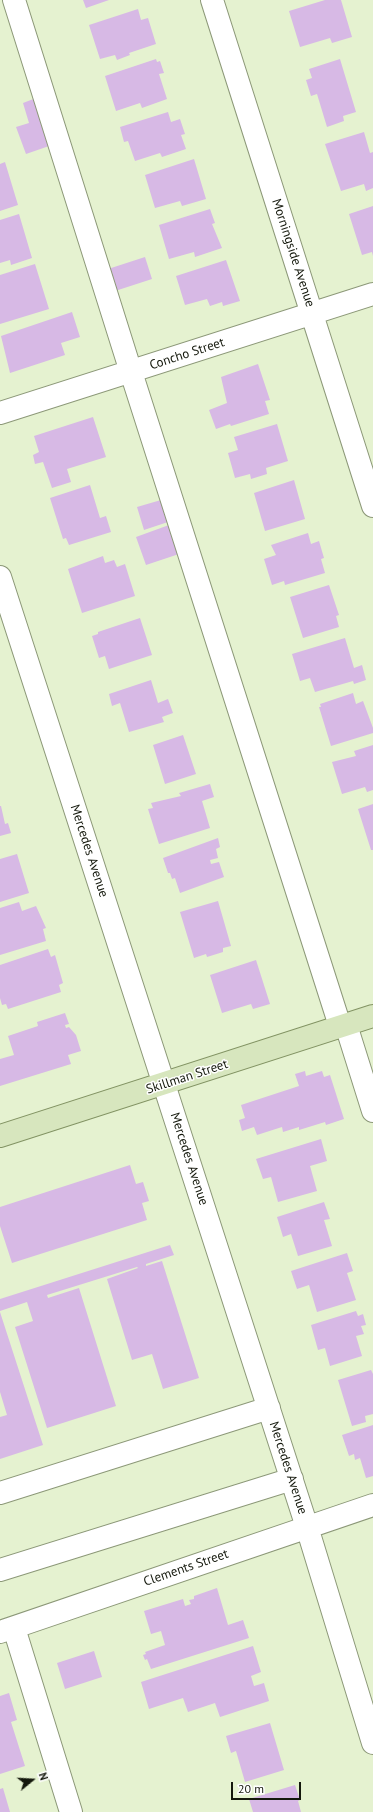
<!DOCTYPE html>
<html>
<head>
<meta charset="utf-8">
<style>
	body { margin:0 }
	#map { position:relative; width:373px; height:1812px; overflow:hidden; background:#e5f2d0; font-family:"PT Sans",sans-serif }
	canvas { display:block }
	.north { position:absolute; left:12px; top:1760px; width:40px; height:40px; -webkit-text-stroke:3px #fff; paint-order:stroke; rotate:72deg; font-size:11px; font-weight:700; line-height:16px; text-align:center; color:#14180c }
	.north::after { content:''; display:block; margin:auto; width:14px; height:18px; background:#14180c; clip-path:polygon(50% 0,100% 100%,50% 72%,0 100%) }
	.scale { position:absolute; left:231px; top:1782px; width:70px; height:18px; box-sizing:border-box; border:2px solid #14180c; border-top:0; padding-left:5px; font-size:12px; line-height:14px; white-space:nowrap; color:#14180c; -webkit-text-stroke:3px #fff; paint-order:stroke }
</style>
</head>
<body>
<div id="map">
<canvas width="373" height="1812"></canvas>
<div class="north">N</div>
<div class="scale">20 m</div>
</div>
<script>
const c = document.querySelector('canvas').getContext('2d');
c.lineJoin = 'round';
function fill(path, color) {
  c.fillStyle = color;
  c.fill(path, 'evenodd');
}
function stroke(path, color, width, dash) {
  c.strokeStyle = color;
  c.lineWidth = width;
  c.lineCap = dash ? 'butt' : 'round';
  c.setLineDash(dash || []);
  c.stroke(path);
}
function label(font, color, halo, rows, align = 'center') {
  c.font = font + ' "PT Sans",sans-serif';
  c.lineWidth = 3;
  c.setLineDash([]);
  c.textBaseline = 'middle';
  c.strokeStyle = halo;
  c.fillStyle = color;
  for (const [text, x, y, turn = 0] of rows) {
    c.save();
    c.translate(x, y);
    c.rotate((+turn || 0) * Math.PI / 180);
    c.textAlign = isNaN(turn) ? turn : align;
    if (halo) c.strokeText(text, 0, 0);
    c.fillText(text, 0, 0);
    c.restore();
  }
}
const building = new Path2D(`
	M83,0H109L86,8Z
	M325,0H341L352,37L332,43L330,38L300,47L289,11Z
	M138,9L141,20L148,18L156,44L129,53L130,55L117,60L115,55L100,59L89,25Z
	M156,59L157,62L160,61L164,73L159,74L167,99L142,108L140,103L116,111L105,76Z
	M340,59L356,112L343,116L344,121L327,127L317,94L311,96L306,80L312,78L309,69Z
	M36,98L52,145L26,154L16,127L29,123L23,103Z
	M168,112L171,122L180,119L185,134L181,135L186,149L162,157L160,153L135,161L128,141L124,142L120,127Z
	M364,132L370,153L373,152V188L366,191L364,184L341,191L325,144Z
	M194,159L206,199L182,206L180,201L155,208L145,175Z
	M5,162L18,205L0,211V164Z
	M373,206V256L372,252L362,255L349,214Z
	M210,209L215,223L212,224L222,248L195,257L194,252L169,259L159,225Z
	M19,214L32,258L11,265L10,260L0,263V220Z
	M145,257L152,279L112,292L105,270Z
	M226,260L240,301L223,306L222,302L210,306L207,299L185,305L176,276Z
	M35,264L49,309L0,324V275Z
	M72,312L80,337L61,343L65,355L10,373L1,336Z
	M258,364L270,400L265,401L269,414L231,426L230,424L216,429L209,410L227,403L221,377Z
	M93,417L106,457L67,469L71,482L52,488L43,462L35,464L33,455L39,452L34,436Z
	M277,424L288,461L266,468L267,474L251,479L250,474L235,478L228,453L238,450L234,437Z
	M294,480L305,519L265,531L254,493Z
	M90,485L100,518L106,516L111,532L69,545L66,538L63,539L50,498Z
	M161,500L168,522L144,530L137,507Z
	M169,525L179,554L146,565L136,537Z
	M308,533L311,544L319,541L324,558L321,559L325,573L285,585L284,581L272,585L264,559L276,555L271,545Z
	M103,556L105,563L114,560L117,567L125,564L135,596L82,613L68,569Z
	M329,585L339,615L336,616L339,627L303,638L290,597Z
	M140,618L152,655L109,669L105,656L99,658L92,636L98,634V632Z
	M345,638L354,668L362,665L366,680L354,684L353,681L315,692L310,678L300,681L292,654Z
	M151,680L158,703L168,699L173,713L162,717L164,722L129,732L120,703L112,706L109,694Z
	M353,693L356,704L363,701L373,728V733L331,746L319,707H321L320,704Z
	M183,735L196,774L165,784L153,745Z
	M373,745V790L367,792L365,787L342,794L332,762L356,756L354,751Z
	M210,784L214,797L202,801L210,828L159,844L148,809L153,808L151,803L181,796L179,793Z
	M373,804V850H371L358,809Z
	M0,806H1L5,824L8,823L11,833L0,836Z
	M218,838L220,847L216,849L218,858L210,860L211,864L219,862L224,877L180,893L175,878L172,879L170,873H168L163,858Z
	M17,854L29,893L0,902V859Z
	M218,901L231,946L223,948V952L207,957L206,954L194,958L180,912Z
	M19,902L22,911L36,906L46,928L43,929L46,941L0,955V908Z
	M48,949L51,957L55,955L63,983L59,985L61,992L8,1009L6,1004L2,1005L0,998V965Z
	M256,960L270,1004L253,1009L251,1004L222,1013L210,975Z
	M65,1013L69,1024L65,1025L66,1028L69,1027L76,1035L81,1051L68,1055L71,1064L0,1086V1059L14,1055L8,1036L38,1026L37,1022Z
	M305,1071L306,1076L322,1071L324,1077L330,1075L344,1119L326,1125L325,1122L299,1130V1127L283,1132L282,1127L257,1135L254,1127L242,1131L239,1120L245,1118L241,1105L299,1086L295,1074Z
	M321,1139L327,1161L310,1166L317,1191L278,1202L271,1177L263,1179L256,1159Z
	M130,1165L136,1184L143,1182L149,1201L142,1203L147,1220L12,1263L0,1226V1207Z
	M324,1202L330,1219L324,1220L332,1246L298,1256L291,1234L283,1237L277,1217Z
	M170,1245L174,1255L146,1264V1266L162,1261L199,1378L163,1389L152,1354L132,1360L107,1279L138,1268L137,1267L47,1295L48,1298L79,1288L116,1406L47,1428L15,1327L33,1321L27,1302L0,1311V1299Z
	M347,1253L353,1271L347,1273L356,1300L317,1312L309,1285L297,1289L291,1271Z
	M356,1311L358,1316L363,1314L366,1325L361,1326L364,1334L356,1336L362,1356L330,1366L325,1348L318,1350L311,1325Z
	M0,1312L43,1445L0,1459V1417L7,1415L0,1392Z
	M371,1370L373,1374V1414L365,1416L366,1422L352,1426L338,1380Z
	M373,1425V1476L366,1478L360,1458L355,1460L354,1454L349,1456L342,1435Z
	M217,1588L228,1625L243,1620L249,1638L151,1669L147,1659L145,1660L143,1655L146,1654L145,1652L165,1645L161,1631L151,1634L144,1611L183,1599L185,1606L191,1604L189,1600L194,1599V1596Z
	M253,1646L261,1672L251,1676L254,1686L264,1683L269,1701L220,1717L215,1703L188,1712L183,1698L149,1709L141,1682Z
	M94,1651L102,1677L65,1689L57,1663Z
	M9,1693L17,1720L11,1722L25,1766L0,1774V1696Z
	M270,1723L284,1770L245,1782L236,1751L231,1753L226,1736Z
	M295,1785L300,1800L298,1801L301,1812H253L249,1799Z
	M3,1788L10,1812H0V1789Z`);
const minor = new Path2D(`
	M14,0L131,372L340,1026
	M212,0L373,506
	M0,413L373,294
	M0,577L307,1527L373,1743
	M346,1025L373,1111
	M0,1493L269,1408
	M0,1570L292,1479
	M14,1628L71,1812
	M0,1632L373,1505`);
const major = new Path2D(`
	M0,1136L373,1016`);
const streetNames = [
	["Morningside Avenue",293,253,72],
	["Concho Street",187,354,-18],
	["Mercedes Avenue",89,851,72],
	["Skillman Street",187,1077,-18],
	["Mercedes Avenue",189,1159,72],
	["Mercedes Avenue",288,1468,72],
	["Clements Street",186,1568,-19]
];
fill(building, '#d7b9e5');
stroke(minor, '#8c9878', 24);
stroke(major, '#829363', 24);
stroke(minor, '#fff', 22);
stroke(major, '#d7e6be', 22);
label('13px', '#14180c', '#fff', streetNames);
</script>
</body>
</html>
